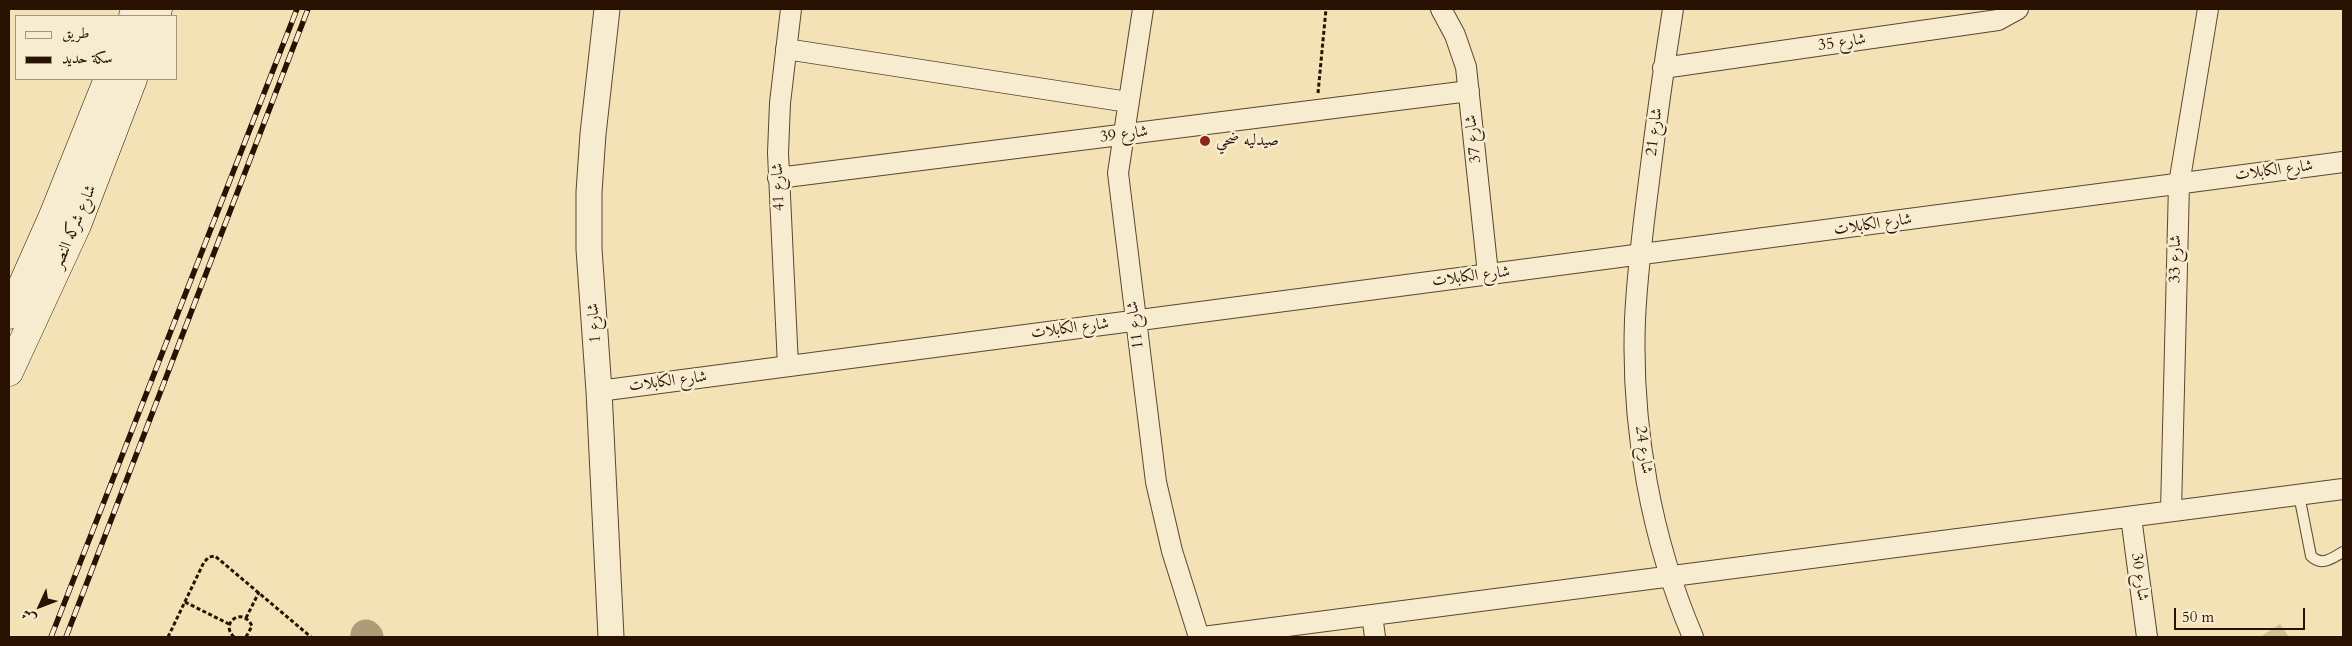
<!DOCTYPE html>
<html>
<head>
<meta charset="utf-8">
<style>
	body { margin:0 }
	#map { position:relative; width:2352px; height:646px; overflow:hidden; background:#f2e2b6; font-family:Cardo,Amiri,serif }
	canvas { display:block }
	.frame { position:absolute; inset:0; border:10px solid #291201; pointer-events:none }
	.legend { position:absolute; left:15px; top:15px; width:162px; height:65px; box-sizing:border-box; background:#f7ecd0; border:1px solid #a5957d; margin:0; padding:6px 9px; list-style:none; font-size:15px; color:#291201 }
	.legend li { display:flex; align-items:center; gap:10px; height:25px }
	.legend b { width:25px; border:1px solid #a5957d }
	.north { position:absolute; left:15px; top:581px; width:50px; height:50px; -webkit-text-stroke:4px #f7ecd0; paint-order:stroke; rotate:227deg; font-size:14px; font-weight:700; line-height:20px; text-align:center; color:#291201 }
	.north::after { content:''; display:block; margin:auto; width:18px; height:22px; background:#291201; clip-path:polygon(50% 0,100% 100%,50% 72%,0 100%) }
	.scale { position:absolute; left:2174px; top:608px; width:131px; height:22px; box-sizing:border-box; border:2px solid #291201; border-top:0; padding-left:6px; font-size:15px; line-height:18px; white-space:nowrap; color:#291201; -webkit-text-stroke:4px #f7ecd0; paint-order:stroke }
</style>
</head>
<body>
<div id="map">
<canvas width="2352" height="646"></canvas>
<div class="frame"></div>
<ul class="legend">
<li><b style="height:6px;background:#f7ecd0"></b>طريق</li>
<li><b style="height:6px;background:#291201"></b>سكة حديد</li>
</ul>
<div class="north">ش</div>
<div class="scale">50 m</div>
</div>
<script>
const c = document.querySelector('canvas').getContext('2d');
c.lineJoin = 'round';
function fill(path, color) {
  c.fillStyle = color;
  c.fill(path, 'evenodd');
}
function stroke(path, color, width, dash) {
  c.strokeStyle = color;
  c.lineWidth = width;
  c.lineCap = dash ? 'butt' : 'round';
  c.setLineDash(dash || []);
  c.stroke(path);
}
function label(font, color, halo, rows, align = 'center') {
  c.font = font + ' Cardo,Amiri,serif';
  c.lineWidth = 5;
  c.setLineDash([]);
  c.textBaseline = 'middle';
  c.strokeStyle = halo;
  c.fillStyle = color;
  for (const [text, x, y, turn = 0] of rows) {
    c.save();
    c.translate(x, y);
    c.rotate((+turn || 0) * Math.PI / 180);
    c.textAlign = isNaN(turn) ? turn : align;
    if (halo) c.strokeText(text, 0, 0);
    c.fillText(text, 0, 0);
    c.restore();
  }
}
const green = new Path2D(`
	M2280,624L2289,637H2260Z`);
const river = new Path2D(`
	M366,635L368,637`);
const path = new Path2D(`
	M1318,93L1326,9
	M185,602L229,624
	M246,618L259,592
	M168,637L204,562L209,557L215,556L311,637
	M234,637C219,623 243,606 252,626L246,637`);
const service = new Path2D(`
	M2299,495L2311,556C2322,567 2332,558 2343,552`);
const minor = new Path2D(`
	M1143,9L1118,173L1156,482L1172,551L1199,637
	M1441,9L1455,35L1466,67L1488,274
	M1673,9C1664,66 1656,123 1649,181C1643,227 1637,273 1635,320C1631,427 1651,539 1693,637
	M786,49L1128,102
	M1663,68L1998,20L2018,9
	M778,178L1469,91
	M788,366L778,153L780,103L791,9
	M599,391L2343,162
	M2171,511L2179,184L2208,9
	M2131,517L2147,637
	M1372,615L1375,637
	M1203,637L2343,489`);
const tertiary = new Path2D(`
	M607,9L593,134L589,192V249L599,391L611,637`);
const secondary = new Path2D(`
	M133,16L136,9
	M156,16L158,9
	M9,315L53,216L108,79
	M9,372L77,225L133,79`);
const rail = new Path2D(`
	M51,637L297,9
	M66,637L308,9`);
const markers = [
	[1205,141,6,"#8f2418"]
];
const streetNames = [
	["شارع 35",1842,43,-8],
	["شارع 21",1655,132,-83],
	["شارع 39",1124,135,-7],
	["شارع 37",1474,139,-96],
	["شارع الكابلات",2274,171,-7],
	["شارع 41",779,187,-92],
	["شارع الكابلات",1873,225,-8],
	["شارع شركه النصر",75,227,-67],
	["شارع 33",2176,259,-89],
	["شارع الكابلات",1471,277,-7],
	["شارع 1",595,323,-94],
	["شارع 11",1136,325,-97],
	["شارع الكابلات",1070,329,-7],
	["شارع الكابلات",668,382,-7],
	["شارع 24",1643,450,82],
	["شارع 30",2139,577,82]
];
const poiNames = [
	["صيدليه ضحي",1216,141]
];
fill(green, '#d0bf97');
stroke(river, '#ae9b78', 31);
stroke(service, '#5b462e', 12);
stroke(minor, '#5b462e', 22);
stroke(tertiary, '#5b462e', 27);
stroke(secondary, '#291201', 29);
stroke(path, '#291201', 3, [4, 2.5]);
stroke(service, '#f7ecd0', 10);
stroke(minor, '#f7ecd0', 20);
stroke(tertiary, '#f7ecd0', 25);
stroke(secondary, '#f7ecd0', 28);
stroke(rail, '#291201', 5.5);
stroke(rail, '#f7ecd0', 4, [11]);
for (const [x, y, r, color] of markers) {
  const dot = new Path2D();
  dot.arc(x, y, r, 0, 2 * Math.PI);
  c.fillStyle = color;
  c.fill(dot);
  stroke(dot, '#f7ecd0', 2);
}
label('16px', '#291201', '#f7ecd0', streetNames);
label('16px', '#291201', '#f7ecd0', poiNames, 'left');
</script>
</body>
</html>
